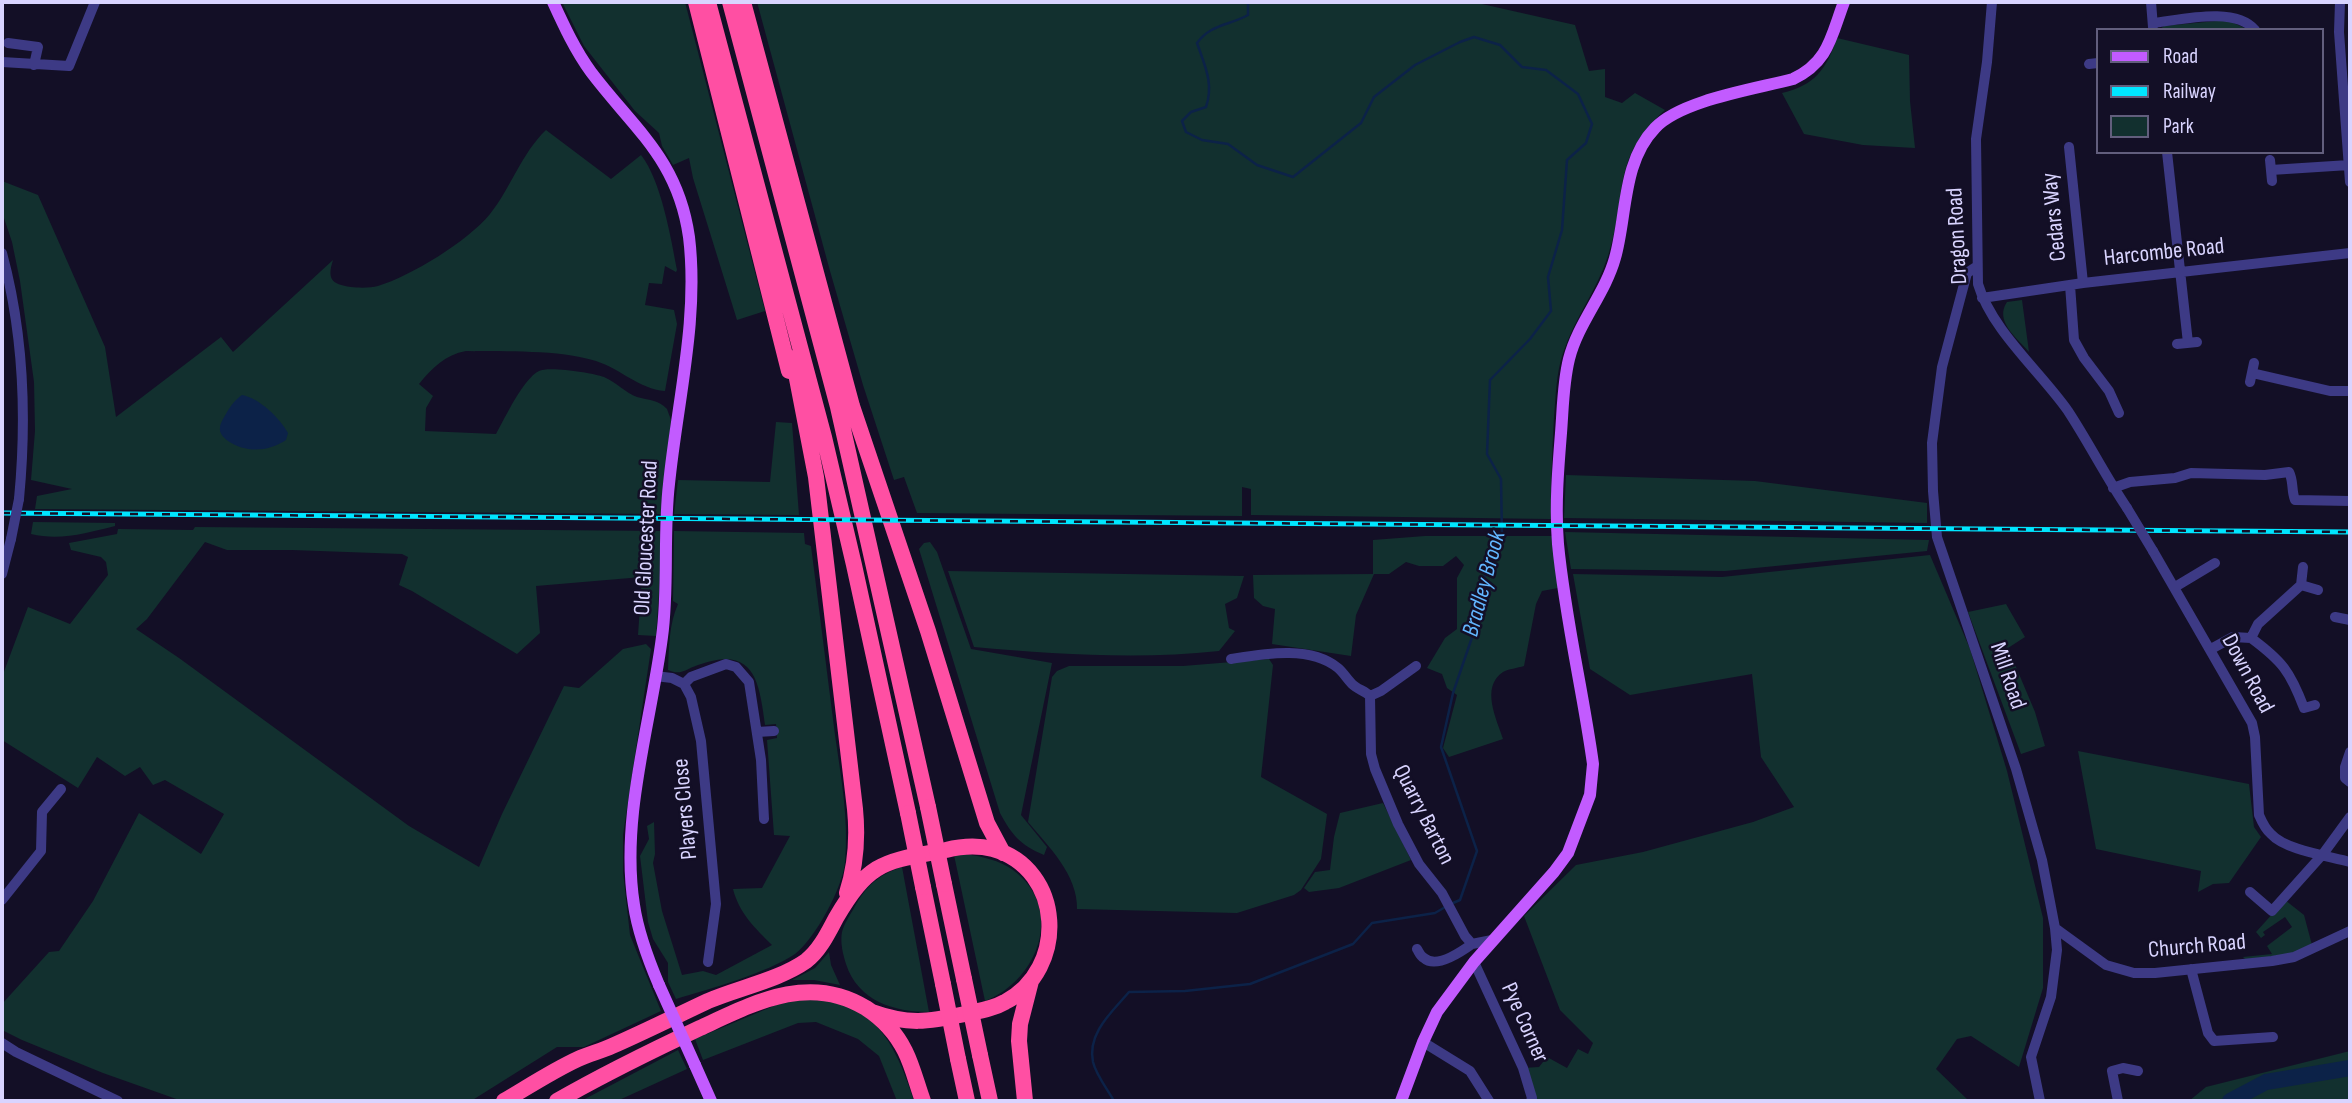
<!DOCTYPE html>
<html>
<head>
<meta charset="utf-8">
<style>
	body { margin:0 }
	#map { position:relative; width:2352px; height:1103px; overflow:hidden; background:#130f26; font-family:"Sofia Sans Condensed",sans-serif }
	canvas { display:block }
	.frame { position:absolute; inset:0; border:4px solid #d9d4ff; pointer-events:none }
	.legend { position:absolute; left:2096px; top:28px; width:228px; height:126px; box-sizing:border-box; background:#130f26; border:2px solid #625e7d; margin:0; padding:9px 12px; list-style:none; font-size:21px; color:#d9d4ff }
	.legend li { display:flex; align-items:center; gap:14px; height:35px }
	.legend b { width:35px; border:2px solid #625e7d }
</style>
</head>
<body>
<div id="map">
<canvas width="2352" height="1103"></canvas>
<div class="frame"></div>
<ul class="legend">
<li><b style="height:9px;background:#c25bff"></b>Road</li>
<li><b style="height:9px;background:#00e5ff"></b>Railway</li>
<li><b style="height:19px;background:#12302f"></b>Park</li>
</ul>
</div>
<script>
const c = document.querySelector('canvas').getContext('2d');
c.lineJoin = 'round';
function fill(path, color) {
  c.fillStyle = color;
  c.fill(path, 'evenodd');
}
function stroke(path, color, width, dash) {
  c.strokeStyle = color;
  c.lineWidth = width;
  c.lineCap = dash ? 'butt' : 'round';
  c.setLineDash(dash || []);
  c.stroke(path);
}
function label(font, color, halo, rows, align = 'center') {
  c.font = font + ' "Sofia Sans Condensed",sans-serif';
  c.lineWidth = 5;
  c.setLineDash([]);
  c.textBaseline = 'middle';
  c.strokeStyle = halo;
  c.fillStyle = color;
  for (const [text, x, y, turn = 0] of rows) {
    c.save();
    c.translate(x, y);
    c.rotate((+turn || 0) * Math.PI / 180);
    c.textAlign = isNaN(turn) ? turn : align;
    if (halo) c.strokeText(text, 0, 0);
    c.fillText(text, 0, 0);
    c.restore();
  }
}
const green = new Path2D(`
	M562,2H685L765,311L737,320L693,178L689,158L673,165L662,146L659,133L635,111L584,46Z
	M757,2H1473L1575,25L1589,71L1605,69V97L1622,103L1635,93L1665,110C1610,158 1628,196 1608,256C1597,290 1574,319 1563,353C1556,374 1556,395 1554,417C1552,451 1551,485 1551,519L1251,515V489L1242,487V516L917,513L904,477L894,480L863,385L830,271Z
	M2227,20L2249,30H2159L2164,26Z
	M1837,38L1909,55L1910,101L1915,148L1863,145L1804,134L1782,93C1815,85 1826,70 1837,38Z
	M546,130L611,179L641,155C661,180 671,238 677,270L676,272L665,266L662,284L649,283L645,305L674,310L677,324L665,391C639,389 621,369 596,361C557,349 507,352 466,351C445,355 433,367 419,384L433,396L426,408L425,431L496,434C505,418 523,379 539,371C549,366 593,373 604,377C616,382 626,393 637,397C648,400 659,400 667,409L671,420L662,514L35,509L37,496L72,489L31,480L35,431L34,382L20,281L12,242L2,212V181L38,195L105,347L116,417L221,337L233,352L333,260C327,279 331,284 351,287C359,288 371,288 378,286C411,276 468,241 490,214C511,188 521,154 546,130Z
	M2022,300L2029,352C2017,338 1994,321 2007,302Z
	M776,422L792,423L799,515L674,514L678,480L770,482Z
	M1566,475L1755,481L1927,503V523L1564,518Z
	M33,522L115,523V526C87,533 60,541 31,534Z
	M195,527L660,531V578L656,636L638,635L642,577L536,586L540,633L517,654L412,591L399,585L408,557L402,554L292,550H227L205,542L147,619L136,629L179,658L409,826L479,867L502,814L564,686L579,688L623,649L646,644L651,649L623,835V872L630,935L661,1011L584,1047H557L471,1101H182L103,1073L22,1040L2,1030V1004L49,952L59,951L93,901L139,813L201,854L224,814L165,780L153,785L140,767L125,776L97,757L78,788L2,740V677L28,607L70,624L108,575L106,562L101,557L71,550L69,543L117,534L118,529L193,530Z
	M674,531L804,533L805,544L811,546C819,609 827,672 835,735C841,777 849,820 845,862C843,887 815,939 795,954C767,973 709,989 676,999L668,982V963L653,939L648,922L640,856L649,839L647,826L654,822L655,854L653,863L662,911L682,975L703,971L716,975L772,945C755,928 739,913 733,889L762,888L790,836L774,835L767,740L777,738L776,724L765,725C759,680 754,645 698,665C686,669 681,676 668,670C669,647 669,624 678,604L673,601Z
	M1565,532L1929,540L1927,551L1725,571L1571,569Z
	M1425,536H1552L1558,588L1542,591L1536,604L1524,666C1518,668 1508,669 1503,672C1480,687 1497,720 1503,739L1449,757L1443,748L1457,695L1447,688L1442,674L1427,668L1445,638L1457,629V578L1464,565L1456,556L1443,566H1419L1406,562L1389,574H1374L1356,615L1351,656L1272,644L1275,609L1263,606L1254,598L1253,575L1373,574V540Z
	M930,542L937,552L971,649L1052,663L1021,815L1047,847L1044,855C1020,845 1012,835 1000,813L919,549L924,543Z
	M1930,555L1970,649L2007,771L2043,918V988L2019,1067L1971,1036L1957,1039L1936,1069L1969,1101H1531L1523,1068L1539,1067L1547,1057L1567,1068L1578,1049L1588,1054L1593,1043L1560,1010L1524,916L1576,865L1643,852L1753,822L1794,807L1761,757L1752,674L1630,695L1590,669L1573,574L1722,577Z
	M948,571L1244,576L1237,598L1225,604L1229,628L1235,631L1219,651C1137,660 1055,654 974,647Z
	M2006,604L2025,637L2008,648L2035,712L2045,746L2021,754L1968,612Z
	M1269,659L1273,665L1261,777L1327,814L1321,859L1301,890L1294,895L1237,913L1077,909C1078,875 1048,846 1028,822L1052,677L1057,671L1069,666H1183Z
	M2078,751L2249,784L2254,827L2261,837L2229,883L2213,884L2198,892L2201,871L2096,849Z
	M1383,803L1411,860L1339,888L1309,892L1304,888L1315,872L1330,870L1334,837L1340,813Z
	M966,854C983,857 999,860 1013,870C1065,908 1039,980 985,1001L954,855Z
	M902,867L929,1012C894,1012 858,1001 846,964C843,954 840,943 842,932C844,924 850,915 854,908C866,886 878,875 902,867Z
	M2285,900L2304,915L2312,945L2290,957L2247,961L2243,957L2272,954L2267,946L2292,927L2285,917L2263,932L2265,935L2261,938L2256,932Z
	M829,952L831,965L840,985L814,980H792L815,968Z
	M807,998C821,999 838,1001 851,1007C888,1025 902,1065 914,1101H897L879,1056L858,1039L816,1022L798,1023L703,1060L695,1039L776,1005Z
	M678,1050L687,1069L617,1101H581Z
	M2350,1051V1101H2189L2206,1087Z`);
const water = new Path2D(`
	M242,395C259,398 280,418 288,433L286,440C268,452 246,453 228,441C223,437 219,433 220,427C221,421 225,416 227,412C232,404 235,400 242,395Z`);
const stream = new Path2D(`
	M1248,2V15C1228,26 1211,24 1197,43C1205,66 1214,84 1206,107L1191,112L1182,121L1186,132L1202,140L1228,144L1257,165L1293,177L1361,123L1374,97L1415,65L1460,42L1474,37L1500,45L1522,67L1546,70L1578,94L1592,124L1586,143L1567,160L1562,230L1548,277L1551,311L1530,339L1490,380L1487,454L1501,479L1502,537L1479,590L1480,614L1453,693L1441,747L1477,851L1460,900L1453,903
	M1114,1101C1108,1090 1096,1075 1093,1062C1087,1033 1112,1012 1129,992L1185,991L1250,984L1353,944L1372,923L1435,913L1447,906`);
const river = new Path2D(`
	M2230,1101L2266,1082L2350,1068`);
const minor = new Path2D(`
	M1992,2L1987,62L1976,139L1978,284C1992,331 2040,371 2068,411C2089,443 2106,477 2127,508
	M2151,2L2153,27
	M2340,2L2339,32L2350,182
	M2153,23C2181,20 2235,6 2255,30
	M8,43L38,47L34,65
	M2,62L69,66L95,2
	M2089,64L2098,63
	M2069,147L2083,283
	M2167,152L2188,343
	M2270,160L2272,181
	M2271,170L2349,165
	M2,253C24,334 27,415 19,499
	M1976,267L1967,273L1942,367L1932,443L1933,491L1937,537L2016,769L2042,860L2055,928L2057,950L2051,997L2031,1057L2040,1101
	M2070,285L2074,340L2084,358L2109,391L2119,413
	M1982,298L2083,283L2350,253
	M2177,344L2197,342
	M2252,373L2330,391H2350
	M2250,382L2254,363
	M2113,488L2130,482L2175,478L2191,473L2265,475L2289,472C2294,482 2291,490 2295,500L2350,501
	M2153,551L2252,723L2255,737L2259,815C2262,822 2265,829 2271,834C2285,850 2329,856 2350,862
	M2303,567L2301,585L2318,590
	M2,574L11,539
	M2175,587L2215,563
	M2335,617L2350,620
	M2251,638C2282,661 2290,671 2304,708L2315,705
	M2211,649L2233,637L2251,638L2258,624L2301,585
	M1231,659C1263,654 1310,645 1338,668C1343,672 1347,679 1352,684C1357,689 1365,691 1370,696L1381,691L1416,666
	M655,676L672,678L684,684L691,697L701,741L716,904L708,962
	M684,684L691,677L726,664L736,667L749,682L761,760L764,819
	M1370,696L1371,754L1375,769L1398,824L1419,864L1442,893L1465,936L1472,944L1492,940
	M757,732L774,731
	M2350,752L2345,767V778L2350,782
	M2250,892L2272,911L2323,854L2350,817
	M2,900L41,851L42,812L61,789
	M2055,928L2106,965L2134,973H2155L2272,961L2294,957L2350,931
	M1417,949C1419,952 1420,956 1424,958C1436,969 1461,952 1472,944
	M1474,962L1523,1068L1532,1098L1531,1101
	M2191,969L2208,1033L2214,1041L2273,1037
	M1423,1042L1470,1071L1489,1101
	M2,1043L16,1052L118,1101
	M2118,1101L2112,1071L2123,1068L2138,1071`);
const major = new Path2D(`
	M553,2C564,26 575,50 591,72C634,129 678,159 689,237C699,319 677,403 669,484C663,535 669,586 662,637C651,723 620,818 634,905C638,933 648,959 659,985
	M695,1065L711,1101
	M1401,1101L1423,1042L1437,1012L1474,962L1554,872L1568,853L1590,795L1593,764C1583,691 1565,618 1558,544C1555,507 1558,470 1561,433C1563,408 1563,383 1569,359C1578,323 1605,294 1615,258C1627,216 1622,162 1655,128C1681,100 1756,89 1793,79C1829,62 1831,36 1844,2`);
const highway = new Path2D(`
	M696,2L789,371
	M708,2L824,437L854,565L908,813
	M730,2L838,407L928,807
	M743,2L852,406L928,631L987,823L1003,853
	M793,358L816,477L855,809C858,839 856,865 847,893
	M944,884L964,979
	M923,887L943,984
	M980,1055L990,1101
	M958,1059L967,1101
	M504,1101C528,1087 552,1071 578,1059C589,1054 601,1051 612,1046C644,1032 676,1016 708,1001C738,988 779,980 806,961C820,950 828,933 836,918C870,860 884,862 946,850C962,846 977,845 993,849C1064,869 1068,969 1005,1002C993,1009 979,1011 965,1014C928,1022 908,1025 872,1012
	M557,1101C604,1074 651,1051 700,1028C754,1003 809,973 866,1008C883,1019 896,1033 905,1051C913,1067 917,1085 923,1101
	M1025,1101L1019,1041L1020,1024L1031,981`);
const rail = new Path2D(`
	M2,513L2350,532`);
const minorBridge = new Path2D(`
	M2127,508L2153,551
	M11,539L19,499`);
const majorBridge = new Path2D(`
	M659,985L695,1065`);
const highwayBridge = new Path2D(`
	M928,807L944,884
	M908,813L923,887
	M964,979L980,1055
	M943,984L958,1059`);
const streetNames = [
	["Cedars Way",2055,217,-96],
	["Dragon Road",1958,236,-93],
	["Harcombe Road",2164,253,-6],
	["Old Gloucester Road",647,538,-87],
	["Down Road",2247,674,62],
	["Mill Road",2007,676,71],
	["Players Close",686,809,-95],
	["Quarry Barton",1423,815,63],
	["Church Road",2197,947,-5],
	["Pye Corner",1524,1023,66]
];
const waterNames = [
	["Bradley Brook",1485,584,-75]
];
fill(green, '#12302f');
fill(water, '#0c2248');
stroke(stream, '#0c2248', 2.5);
stroke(river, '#0c2248', 16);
stroke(minor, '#3d3a85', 10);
stroke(major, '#c25bff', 12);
stroke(highway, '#ff4fa3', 16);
stroke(rail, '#00e5ff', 5);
stroke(rail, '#130f26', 2.5, [8]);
stroke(minorBridge, '#3d3a85', 10);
stroke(majorBridge, '#c25bff', 12);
stroke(highwayBridge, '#ff4fa3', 16);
label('23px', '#d9d4ff', '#130f26', streetNames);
label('italic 24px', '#62b6ff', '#130f26', waterNames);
</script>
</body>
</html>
